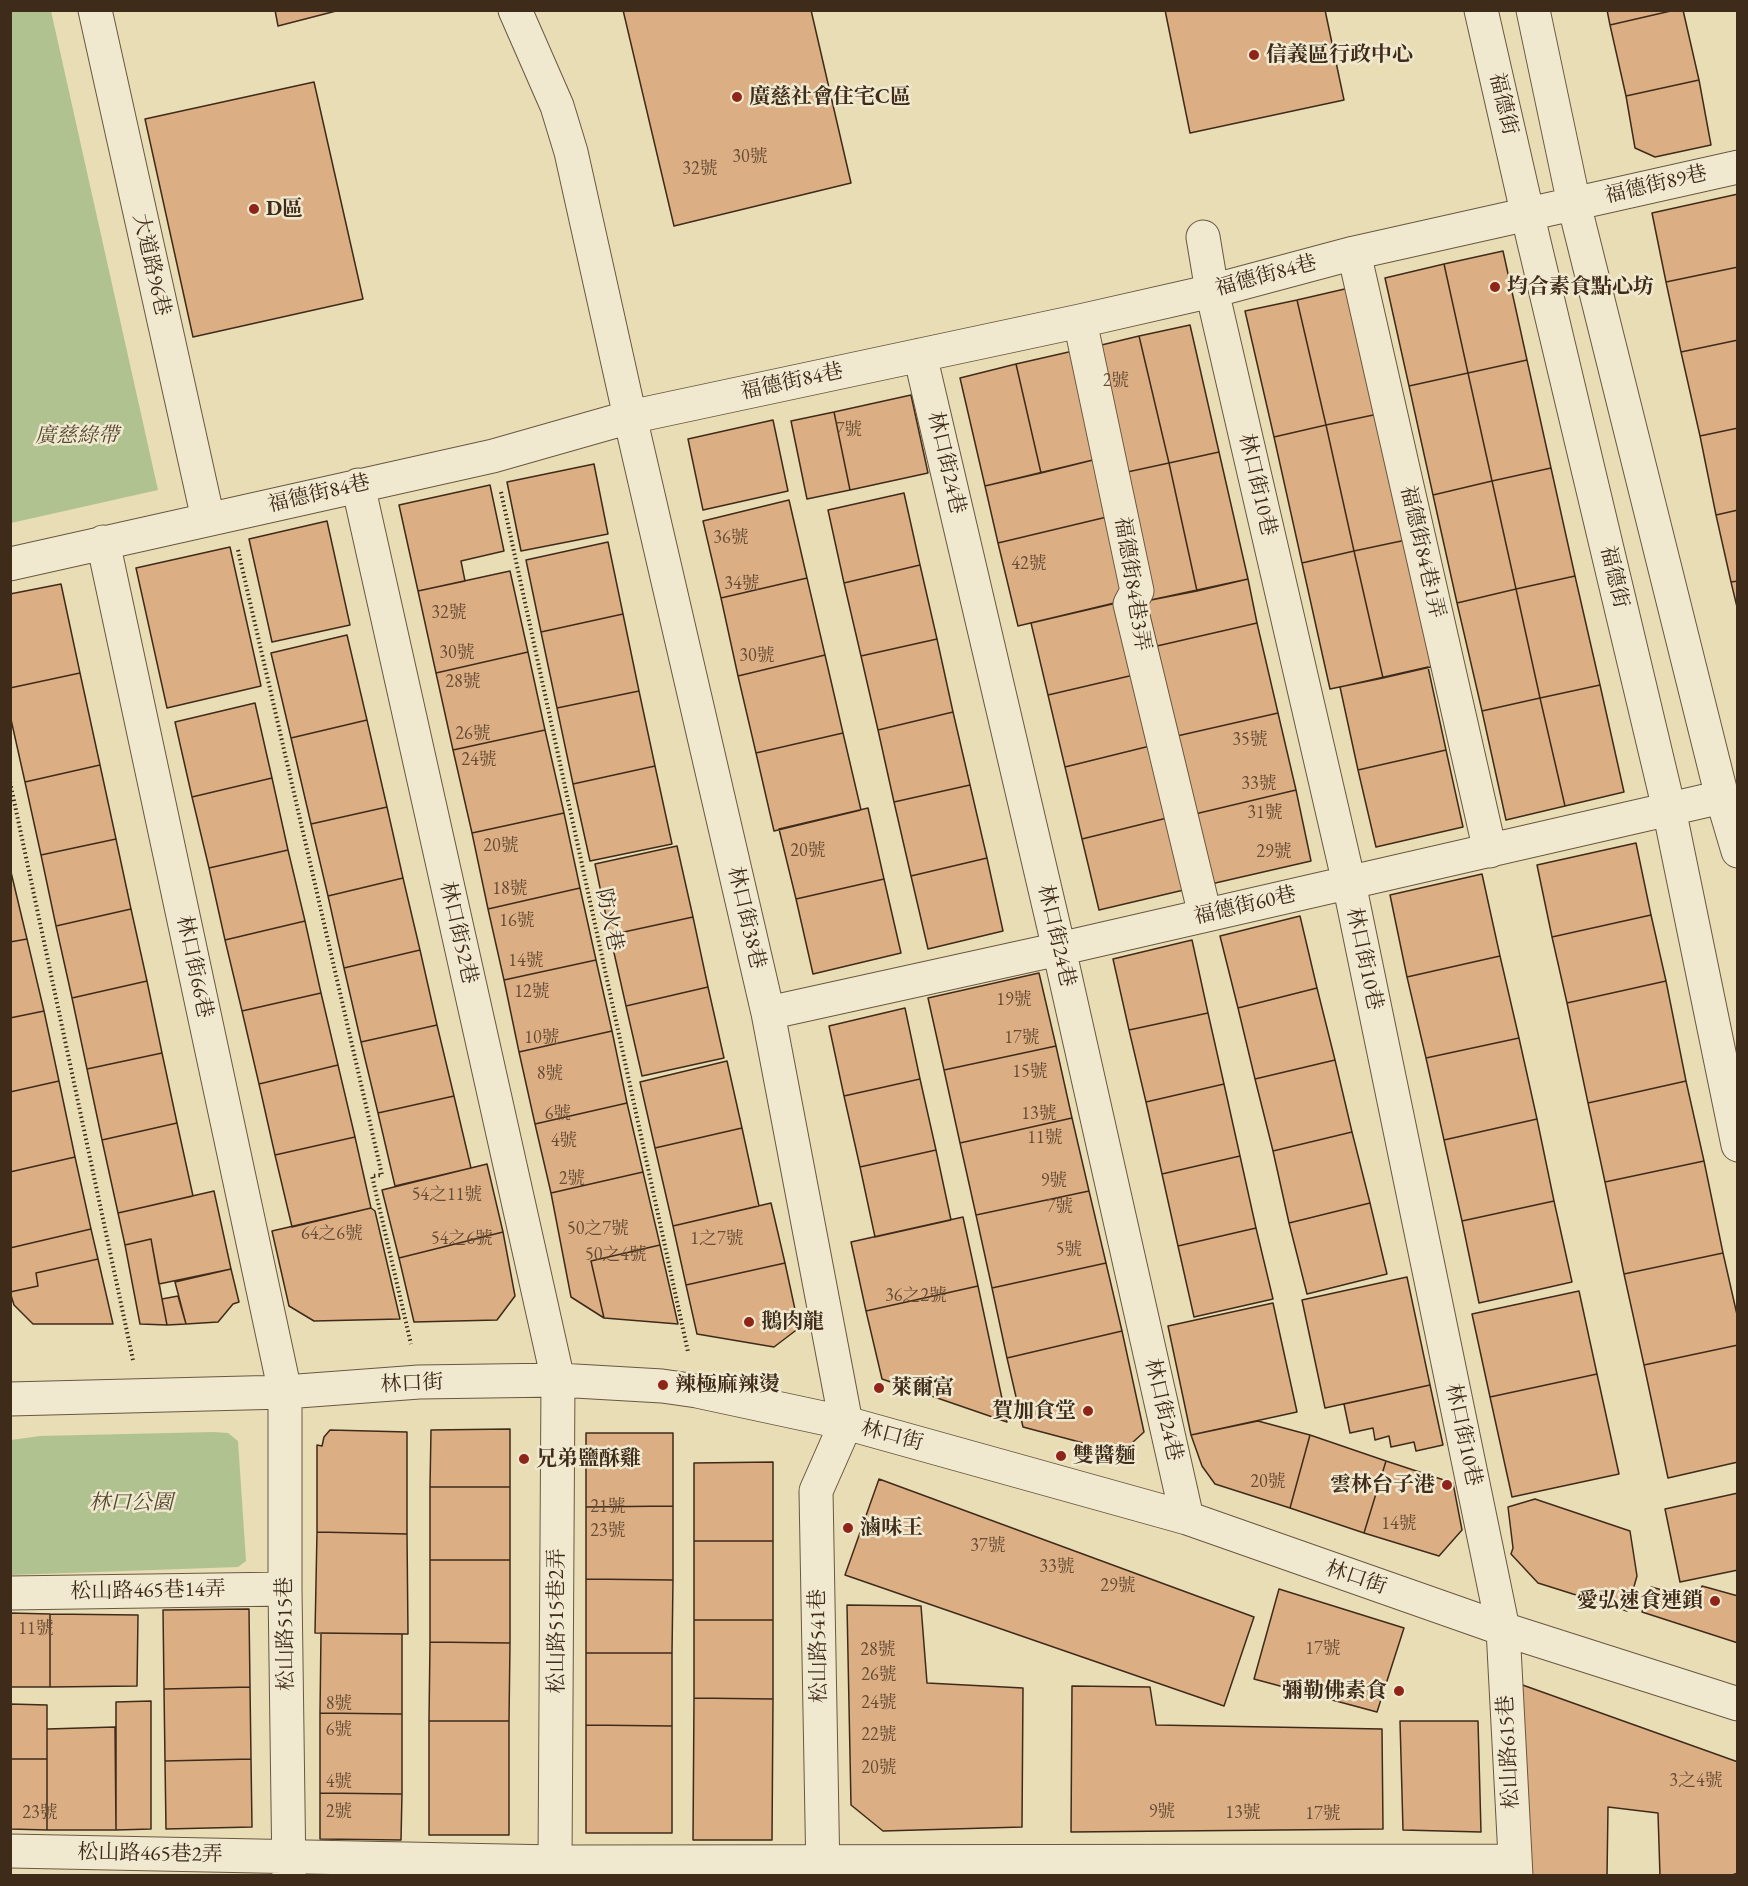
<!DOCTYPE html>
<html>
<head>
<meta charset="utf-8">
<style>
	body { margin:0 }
	#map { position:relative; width:1748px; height:1886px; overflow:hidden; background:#e8ddb5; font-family:"EB Garamond",serif }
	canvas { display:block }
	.frame { position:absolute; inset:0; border:12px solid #3f2b1a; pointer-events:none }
</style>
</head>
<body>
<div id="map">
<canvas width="1748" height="1886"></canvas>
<div class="frame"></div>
</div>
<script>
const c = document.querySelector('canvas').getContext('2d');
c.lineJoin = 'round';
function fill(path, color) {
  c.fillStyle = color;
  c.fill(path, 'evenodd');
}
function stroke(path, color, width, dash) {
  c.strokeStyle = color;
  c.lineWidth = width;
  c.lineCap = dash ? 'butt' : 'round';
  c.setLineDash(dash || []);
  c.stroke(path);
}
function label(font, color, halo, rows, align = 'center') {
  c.font = font + ' "EB Garamond","Noto Serif TC",serif';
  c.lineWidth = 5;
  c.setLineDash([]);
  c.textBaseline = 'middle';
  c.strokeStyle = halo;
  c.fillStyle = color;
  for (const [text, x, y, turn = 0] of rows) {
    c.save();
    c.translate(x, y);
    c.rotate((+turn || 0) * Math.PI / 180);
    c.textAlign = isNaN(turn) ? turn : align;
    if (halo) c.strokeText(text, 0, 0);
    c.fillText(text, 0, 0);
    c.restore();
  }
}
const green = new Path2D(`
	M10,11H51L158,490L11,523Z
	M213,1432L228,1433L238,1441L246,1561L238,1567L11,1575V1440L40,1436Z`);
const building = new Path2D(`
	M275,10H340L278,26Z
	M623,10H811L851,183L674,226Z
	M1165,10H1325L1344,100L1190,133Z
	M1607,10H1675L1610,25Z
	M1675,10H1683L1699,80L1626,96L1610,25Z
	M1699,80L1711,145L1655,157L1635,148L1626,96Z
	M314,82L363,299L193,337L145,119Z
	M1738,194V267L1666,282L1652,213Z
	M1503,251L1527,360L1468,373L1444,264Z
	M1444,264L1468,373L1409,386L1385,278Z
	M1738,267V340L1681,352L1666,282Z
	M1349,288L1378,414L1326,425L1297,300Z
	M1297,300L1326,425L1274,437L1245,311Z
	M1190,325L1219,452L1169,463L1139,336Z
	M1139,336L1169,463L1118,474L1089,348Z
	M1738,340V428L1700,436L1681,352Z
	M1073,351L1097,459L1041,473L1016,364Z
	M1527,360L1551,468L1492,481L1468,373Z
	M1016,364L1041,473L985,486L960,378Z
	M1468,373L1492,481L1433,495L1409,386Z
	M911,395L928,473L850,490L834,412Z
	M834,412L850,490L807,499L791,421Z
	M1378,414L1406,540L1354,551L1326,425Z
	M773,420L788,491L703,510L688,439Z
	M1326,425L1354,551L1302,563L1274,437Z
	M1738,428V510L1716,515L1700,436Z
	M1219,452L1248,579L1197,591L1169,463Z
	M1097,459L1111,516L998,543L985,486Z
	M1169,463L1197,591L1146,601L1118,474Z
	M594,464L608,534L521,551L507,482Z
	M1551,468L1575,576L1516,589L1492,481Z
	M1492,481L1516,589L1457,603L1433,495Z
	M490,485L504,551L461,561L465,581L418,591L399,505Z
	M904,493L920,565L844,583L828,510Z
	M789,500L807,578L721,598L703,521Z
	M1738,510V581L1731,582L1716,515Z
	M1111,516L1131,599L1018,626L998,543Z
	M327,521L350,625L272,642L249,539Z
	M1406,540L1435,666L1383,678L1354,551Z
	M608,542L623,614L541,632L526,560Z
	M230,547L261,686L167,708L136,568Z
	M1354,551L1383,678L1330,689L1302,563Z
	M920,565L937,639L861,656L844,583Z
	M510,571L528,652L436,673L418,591Z
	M1575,576L1600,685L1540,698L1516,589Z
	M807,578L825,655L738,676L721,598Z
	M1248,579L1257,623L1157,646L1146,601Z
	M1738,581V611L1731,582Z
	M61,584L80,673L10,688V594Z
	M1516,589L1540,698L1482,711L1457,603Z
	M1121,602L1138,674L1048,695L1031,623Z
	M623,614L639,691L557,708L541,632Z
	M1257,623L1278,713L1177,736L1157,646Z
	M347,635L367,720L291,738L271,653Z
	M937,639L953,712L878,730L861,656Z
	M528,652L545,730L453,750L436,673Z
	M825,655L843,733L756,753L738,676Z
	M1428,667L1446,750L1358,770L1340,687Z
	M80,673L100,765L25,782L10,715V688Z
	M1138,674L1154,745L1065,767L1048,695Z
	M1600,685L1624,792L1565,806L1540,698Z
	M639,691L655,766L573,784L557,708Z
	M1540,698L1565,806L1506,820L1482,711Z
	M255,703L272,778L192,797L175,722Z
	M953,712L970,785L894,802L878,730Z
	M1278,713L1296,790L1195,814L1177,736Z
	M367,720L387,807L311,824L291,738Z
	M545,730L564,813L472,833L453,750Z
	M843,733L861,810L774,831L756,753Z
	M1154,745L1171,817L1082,839L1065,767Z
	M1446,750L1463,827L1376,847L1358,770Z
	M100,765L116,839L41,855L25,782Z
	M655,766L672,844L590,861L573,784Z
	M272,778L288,850L209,868L192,797Z
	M970,785L987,858L911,876L894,802Z
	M1296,790L1311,861L1211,884L1195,814Z
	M387,807L403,878L328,896L311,824Z
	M868,808L884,879L796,899L779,829Z
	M564,813L580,888L488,909L472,833Z
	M1171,817L1188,889L1099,910L1082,839Z
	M116,839L131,909L56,926L41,855Z
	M1636,843L1651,915L1552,937L1537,865Z
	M677,846L693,917L610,935L595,864Z
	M288,850L305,921L225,940L209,868Z
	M987,858L1003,931L928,949L911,876Z
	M10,868L27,939L10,942Z
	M1482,874L1500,956L1407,977L1390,895Z
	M403,878L420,950L344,968L328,896Z
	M884,879L901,953L813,974L796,899Z
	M580,888L596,960L504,980L488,909Z
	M131,909L147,981L72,998L56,926Z
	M1651,915L1666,981L1567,1003L1552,937Z
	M1300,916L1317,988L1238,1008L1220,936Z
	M693,917L708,987L626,1006L610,935Z
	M305,921L321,993L242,1011L225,940Z
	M27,939L44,1011L10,1018V942Z
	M1192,940L1208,1013L1129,1030L1113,959Z
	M420,950L437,1025L361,1042L344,968Z
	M1500,956L1519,1038L1426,1058L1407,977Z
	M596,960L612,1031L519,1052L504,980Z
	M1039,973L1056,1046L944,1070L928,998Z
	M147,981L162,1053L87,1069L72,998Z
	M1666,981L1686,1081L1588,1103L1567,1003Z
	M708,987L724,1058L642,1076L626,1006Z
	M1317,988L1335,1060L1255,1079L1238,1008Z
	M321,993L338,1065L259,1084L242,1011Z
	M905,1008L920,1079L844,1096L829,1026Z
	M44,1011L59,1081L10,1092V1018Z
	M1208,1013L1224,1084L1146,1102L1129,1030Z
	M437,1025L454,1096L378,1113L361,1042Z
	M612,1031L627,1103L535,1124L519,1052Z
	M1519,1038L1537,1119L1444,1140L1426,1058Z
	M1056,1046L1072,1118L960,1143L944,1070Z
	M162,1053L177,1123L102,1140L87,1069Z
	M1335,1060L1352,1132L1273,1151L1255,1079Z
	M727,1061L742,1128L655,1148L640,1082Z
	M338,1065L355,1137L275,1155L259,1084Z
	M920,1079L936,1150L860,1167L844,1096Z
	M59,1081L75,1157L10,1172V1092Z
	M1686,1081L1704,1161L1605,1182L1588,1103Z
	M1224,1084L1240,1156L1162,1174L1146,1102Z
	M454,1096L471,1168L395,1186L378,1113Z
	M627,1103L643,1172L551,1193L535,1124Z
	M1072,1118L1089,1191L976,1215L960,1143Z
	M1537,1119L1554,1201L1462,1221L1444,1140Z
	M177,1123L193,1196L118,1213L102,1140Z
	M742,1128L759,1206L673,1226L655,1148Z
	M1352,1132L1370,1203L1289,1223L1273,1151Z
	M355,1137L371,1208L292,1227L275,1155Z
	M936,1150L951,1220L875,1237L860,1167Z
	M1240,1156L1256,1228L1178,1246L1162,1174Z
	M75,1157L91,1229L10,1248V1172Z
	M1704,1161L1723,1253L1624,1274L1605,1182Z
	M487,1164L503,1232L399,1258L382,1190Z
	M643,1172L660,1245L591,1261L604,1318L571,1297L551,1193Z
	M214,1191L231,1269L159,1284L151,1239L125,1245L118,1213Z
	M1089,1191L1106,1263L992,1288L976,1215Z
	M1554,1201L1572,1282L1479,1303L1462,1221Z
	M771,1203L785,1263L686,1285L673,1226Z
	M1370,1203L1387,1274L1307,1294L1289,1223Z
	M371,1208L375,1211L400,1319L314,1321L289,1306L272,1231Z
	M963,1217L978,1286L866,1311L851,1242Z
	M1256,1228L1273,1299L1194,1317L1178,1246Z
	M91,1229L98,1259L36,1273L38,1286L10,1292V1248Z
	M503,1232L515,1296L497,1320L414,1322L399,1258Z
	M151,1239L162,1299L167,1325L140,1324L125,1245Z
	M660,1245L678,1324L604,1318L591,1261Z
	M1723,1253L1738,1319V1345L1644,1365L1624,1274Z
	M98,1259L113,1324H33L14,1305L10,1292L38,1286L36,1273Z
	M785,1263L799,1328L774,1347L697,1334L686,1285Z
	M1106,1263L1122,1331L1007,1358L992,1288Z
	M231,1269L239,1302L233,1304L218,1322L186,1324L175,1282Z
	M1407,1277L1430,1385L1325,1408L1302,1300Z
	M978,1286L1007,1422L882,1379L866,1311Z
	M1579,1291L1597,1374L1490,1397L1472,1314Z
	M178,1296L186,1324L167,1325L162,1299Z
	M1273,1303L1297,1412L1191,1435L1168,1326Z
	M1122,1331L1144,1432L1121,1453L1023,1427L1007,1358Z
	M1738,1345V1462L1668,1478L1644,1365Z
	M1597,1374L1619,1474L1512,1497L1490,1397Z
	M1430,1385L1443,1445L1416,1451L1414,1442L1391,1447L1389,1436L1375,1440L1373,1428L1350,1433L1344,1404Z
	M1258,1421L1310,1435L1290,1508L1215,1484L1202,1466L1191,1435Z
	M510,1429V1487H430L431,1430Z
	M330,1430L407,1432V1534L317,1532V1445L322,1446L324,1437Z
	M586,1433H673V1506L586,1507Z
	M1310,1435L1386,1461L1364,1533L1290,1508Z
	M1386,1461L1453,1483L1462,1530L1439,1556L1364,1533Z
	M773,1462V1541H694V1463Z
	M879,1479L1254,1617L1224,1706L845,1575Z
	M430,1487H510V1560H430Z
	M1738,1493V1570L1680,1582L1665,1509Z
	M1535,1499L1630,1531L1637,1576L1627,1611L1538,1583L1511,1554L1513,1548L1508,1507Z
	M673,1506V1580L586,1579V1507Z
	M317,1532L407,1534L408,1634L315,1633Z
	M694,1541H773V1620H694Z
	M430,1560H510V1643L430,1642Z
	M586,1579L673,1580L672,1653H586Z
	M1702,1586L1738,1596V1643L1642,1612L1651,1587L1697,1599Z
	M1279,1589L1404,1628L1377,1712L1254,1679Z
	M847,1605L921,1606L927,1683L1023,1688L1022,1827L883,1831L851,1805Z
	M249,1609L250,1687L164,1689L163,1610Z
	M10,1613L50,1614V1687H10Z
	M50,1614L138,1615L137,1686L50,1687Z
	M694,1620H773V1699L694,1698Z
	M321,1633L402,1634V1714L320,1713Z
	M430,1642L510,1643L509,1721H429Z
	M586,1653H672V1726L586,1725Z
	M1517,1683L1738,1762V1873L1729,1876H1660L1658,1813L1608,1807L1607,1876H1525Z
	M1072,1686L1150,1687L1156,1725L1382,1729L1383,1829L1071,1832Z
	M250,1687L251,1759L165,1761L164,1689Z
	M694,1698L773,1699L772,1840H693Z
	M151,1701V1829L116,1830V1702Z
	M10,1704L47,1705V1759H10Z
	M320,1713L402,1714V1794L320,1793Z
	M429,1721H509V1835H429Z
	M1400,1721H1478L1481,1832L1403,1830Z
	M586,1725L672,1726V1833H586Z
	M115,1727L116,1830H47V1729Z
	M10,1759H47V1830L10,1829Z
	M251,1759L252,1827L166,1829L165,1761Z
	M320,1793L402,1794L401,1840L320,1839Z`);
const path = new Path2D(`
	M501,492L688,1352
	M238,550L382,1175L372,1176L411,1344
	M10,782L133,1360`);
const minor = new Path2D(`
	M95,10L208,519
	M515,10L557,106L571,152L630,417L768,1013L846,1423L816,1491L823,1876
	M1481,10L1533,238L1669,809L1738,1145
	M1533,10L1574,204L1722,797L1738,851
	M1203,237L1212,291L1349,883L1503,1629L1516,1876
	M1354,253L1490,851
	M1080,321L1137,591L1130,604L1205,915
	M920,355L1059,949L1187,1518
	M358,485L558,1380L555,1862
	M103,542L285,1392V1589L289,1876
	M10,564L493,456L630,417L1080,321L1212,291L1354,253L1738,167
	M768,1013L1059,949L1722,797
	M10,1399L285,1392L419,1382L558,1380L662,1386L697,1391L846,1423L1187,1518L1503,1629L1738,1704
	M10,1593L285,1589
	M10,1851L555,1862L1515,1861`);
const markers = [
	[1254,55,6,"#8f2418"],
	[737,97,6,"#8f2418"],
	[254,209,6,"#8f2418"],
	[1495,287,6,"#8f2418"],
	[749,1322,6,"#8f2418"],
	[663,1385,6,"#8f2418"],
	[879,1388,6,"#8f2418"],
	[1088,1411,6,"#8f2418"],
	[1061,1456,6,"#8f2418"],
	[524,1459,6,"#8f2418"],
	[1447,1485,6,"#8f2418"],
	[848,1528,6,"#8f2418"],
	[1715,1601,6,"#8f2418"],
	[1399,1691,6,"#8f2418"]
];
const numberNames = [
	["30號",750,157],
	["32號",700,169],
	["2號",1116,381],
	["7號",849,430],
	["36號",731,538],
	["42號",1029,564],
	["34號",742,584],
	["32號",449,613],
	["30號",457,653],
	["30號",757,656],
	["28號",463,682],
	["26號",473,734],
	["35號",1250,740],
	["24號",479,760],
	["33號",1259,784],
	["31號",1265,813],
	["20號",501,846],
	["20號",808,851],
	["29號",1274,852],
	["18號",510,889],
	["16號",517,921],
	["14號",526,961],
	["12號",532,992],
	["19號",1014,1000],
	["10號",542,1038],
	["17號",1022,1038],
	["15號",1030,1072],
	["8號",550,1074],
	["6號",558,1114],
	["13號",1039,1114],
	["11號",1045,1138],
	["4號",564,1141],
	["2號",572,1179],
	["9號",1054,1181],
	["54之11號",447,1195],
	["7號",1060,1207],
	["50之7號",598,1229],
	["64之6號",332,1234],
	["54之6號",462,1239],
	["1之7號",717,1239],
	["5號",1069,1250],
	["50之4號",616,1255],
	["36之2號",916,1296],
	["20號",1268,1482],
	["21號",608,1507],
	["14號",1399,1524],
	["23號",608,1531],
	["37號",988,1546],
	["33號",1057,1567],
	["29號",1118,1586],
	["11號",36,1629],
	["17號",1323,1649],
	["28號",878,1650],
	["26號",879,1675],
	["24號",879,1703],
	["8號",339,1704],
	["6號",339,1730],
	["22號",879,1735],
	["20號",879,1768],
	["3之4號",1696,1781],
	["4號",339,1782],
	["2號",339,1812],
	["9號",1162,1812],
	["23號",40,1813],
	["13號",1243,1813],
	["17號",1323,1814]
];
const poiNames = [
	["信義區行政中心",1266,55],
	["廣慈社會住宅C區",749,97],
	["D區",266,209],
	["均合素食點心坊",1507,287],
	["鵝肉龍",761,1322],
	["辣極麻辣燙",675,1385],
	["萊爾富",891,1388],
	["賀加食堂",1076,1411,"right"],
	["雙醬麵",1073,1456],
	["兄弟鹽酥雞",536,1459],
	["雲林台子港",1435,1485,"right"],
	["滷味王",860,1528],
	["愛弘速食連鎖",1703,1601,"right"],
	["彌勒佛素食",1387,1691,"right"]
];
const streetNames = [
	["福德街",1503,104,77],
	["福德街89巷",1656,185,-13],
	["大道路96巷",151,265,77],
	["福德街84巷",1266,276,-15],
	["福德街84巷",792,382,-12],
	["林口街24巷",946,463,77],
	["林口街10巷",1257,485,77],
	["福德街84巷",319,494,-13],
	["福德街84巷1弄",1422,552,77],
	["福德街",1614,577,77],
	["福德街84巷3弄",1132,584,81],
	["福德街60巷",1245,906,-13],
	["林口街38巷",746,918,77],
	["防火巷",609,920,78],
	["林口街52巷",458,933,77],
	["林口街24巷",1056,936,77],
	["林口街10巷",1364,959,78],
	["林口街66巷",194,967,78],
	["林口街",412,1384,-3],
	["林口街24巷",1163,1410,77],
	["林口街10巷",1463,1435,78],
	["林口街",892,1436,15],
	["林口街",1356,1578,19],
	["松山路465巷14弄",148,1591,-1],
	["松山路515巷2弄",557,1621,-90],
	["松山路515巷",286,1634,-91],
	["松山路541巷",819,1646,-91],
	["松山路615巷",1509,1752,-93],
	["松山路465巷2弄",150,1854,1]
];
const parkNames = [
	["廣慈綠帶",77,436],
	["林口公園",131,1503]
];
fill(green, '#b1c291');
fill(building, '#dcae84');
stroke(building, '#3f2b1a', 1.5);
stroke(minor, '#695841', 35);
stroke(path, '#3f2b1a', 4, [1.5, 3]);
stroke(minor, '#f0e9cf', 33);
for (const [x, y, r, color] of markers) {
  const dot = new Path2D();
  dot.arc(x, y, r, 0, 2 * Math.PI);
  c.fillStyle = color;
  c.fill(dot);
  stroke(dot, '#f0e9cf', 2);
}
label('18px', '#664c34', null, numberNames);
label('bold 21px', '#3f2b1a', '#f0e9cf', poiNames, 'left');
label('21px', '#3f2b1a', '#f0e9cf', streetNames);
label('italic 21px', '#564932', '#f0e9cf', parkNames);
</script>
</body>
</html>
